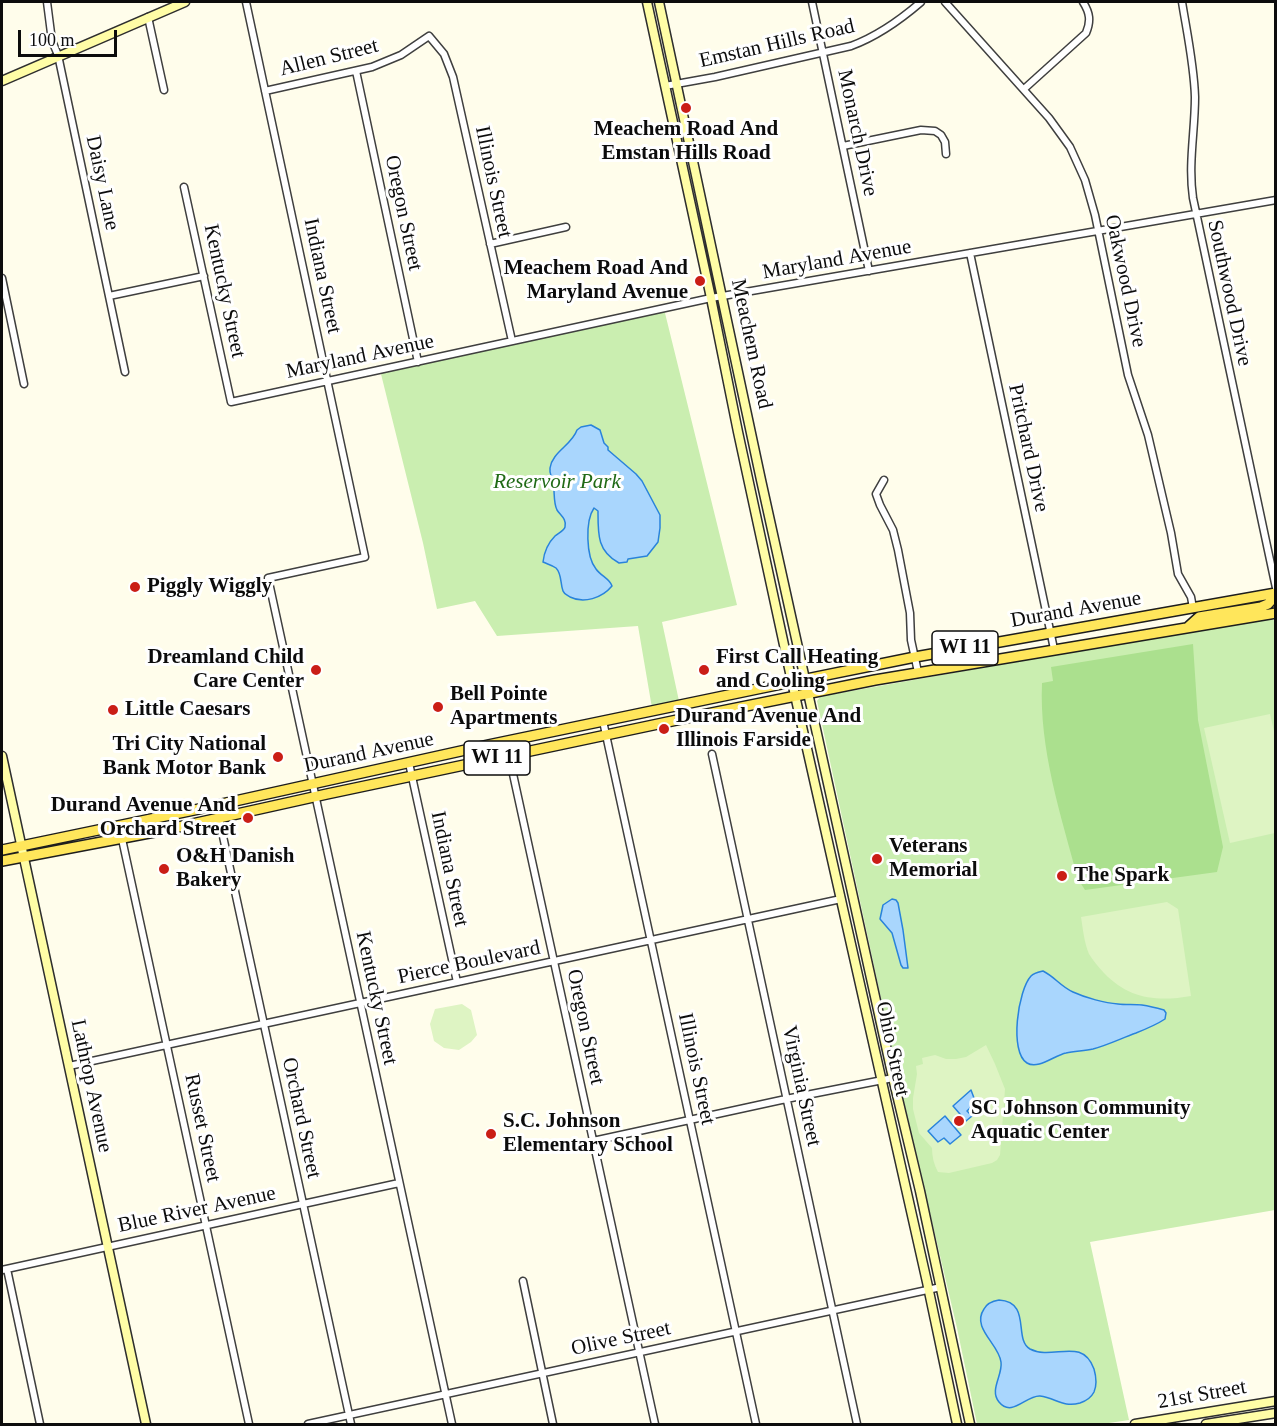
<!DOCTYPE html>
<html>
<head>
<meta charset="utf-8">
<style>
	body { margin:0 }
	#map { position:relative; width:1277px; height:1426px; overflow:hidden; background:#fffdeb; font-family:Georgia,serif }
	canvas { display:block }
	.frame { position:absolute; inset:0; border:3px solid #0c0c0c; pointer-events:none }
	.scale { position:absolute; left:18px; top:30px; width:99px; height:27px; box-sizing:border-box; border:3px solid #0c0c0c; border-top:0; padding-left:8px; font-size:18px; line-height:21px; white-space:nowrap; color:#0c0c0c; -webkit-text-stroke:4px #fff; paint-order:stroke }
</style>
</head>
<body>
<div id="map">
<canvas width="1277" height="1426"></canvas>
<div class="frame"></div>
<div class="scale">100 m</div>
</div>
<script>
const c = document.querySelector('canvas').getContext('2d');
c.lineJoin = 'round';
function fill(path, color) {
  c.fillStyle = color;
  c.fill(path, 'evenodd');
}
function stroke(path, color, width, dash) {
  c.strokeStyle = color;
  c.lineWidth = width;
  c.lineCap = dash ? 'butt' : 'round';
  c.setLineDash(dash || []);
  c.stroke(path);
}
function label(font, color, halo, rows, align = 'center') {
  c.font = font + ' Georgia,serif';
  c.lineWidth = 6;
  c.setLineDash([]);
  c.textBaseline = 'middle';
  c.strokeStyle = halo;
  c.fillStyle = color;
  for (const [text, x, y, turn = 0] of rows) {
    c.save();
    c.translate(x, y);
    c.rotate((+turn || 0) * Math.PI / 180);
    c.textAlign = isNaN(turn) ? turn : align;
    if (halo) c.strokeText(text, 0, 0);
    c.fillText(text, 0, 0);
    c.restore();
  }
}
const green = new Path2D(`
	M664,309L737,605L662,622L679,701L652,708L638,626L497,636L475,601L437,609L423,543L380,370Z
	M1268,617L1275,621V1210L1090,1242L1129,1420L1102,1424H977L957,1328L896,1068L817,701L820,697L823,696Z`);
const forest = new Path2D(`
	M1193,644L1198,720L1223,847L1217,872L1085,890L1078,879C1061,816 1039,749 1042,683L1053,681L1051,667Z`);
const pitch = new Path2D(`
	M1270,714L1276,740L1275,833L1230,843L1204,728Z
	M1167,902L1178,909L1191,996C1157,1002 1129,999 1104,973C1098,967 1093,960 1089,954C1084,942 1083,929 1081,917Z
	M462,1004L471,1010L477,1035L471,1042L459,1050L444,1048L434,1041L430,1024L435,1009Z
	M986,1045L995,1064L1005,1089L1000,1155L997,1160L992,1163L949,1173L938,1172C934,1165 932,1157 932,1148L919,1133L913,1109V1098L917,1074L916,1066L923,1064L922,1058L935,1055L946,1059H956L966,1057Z`);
const water = new Path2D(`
	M591,425L600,430L604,443L608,447V450L636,474L642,481L660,515V528L658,542L647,556L628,559L627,562L619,563C597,551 598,534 598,511L594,508C585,521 586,557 596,569C601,576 610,579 612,586C602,598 584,604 570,597C567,595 564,594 563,591C560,583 562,574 556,568C552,565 547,564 543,562C544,553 548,543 555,536C558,533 564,531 565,527C567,519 560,515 557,510C553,502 555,491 553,482C552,477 549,474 550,468C552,452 572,445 577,430L581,427Z
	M892,899L896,900L898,903L903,930L908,968H903L901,965L892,933L880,919L883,905Z
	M1043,971C1055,977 1060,986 1073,992C1086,998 1105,1003 1118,1004C1126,1005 1134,1004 1142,1005C1149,1006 1157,1008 1164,1010L1166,1013L1165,1019C1156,1025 1146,1029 1136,1033C1122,1038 1108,1045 1093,1049C1084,1051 1075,1051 1066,1053C1055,1055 1038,1070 1027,1063C1009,1052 1018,990 1031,976C1034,973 1039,972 1043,971Z
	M971,1090L974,1098L982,1105L976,1113L973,1111L972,1112L970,1108L967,1111L972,1116L966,1121L953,1106Z
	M945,1116L961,1135L950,1144L944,1138L938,1142L928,1131Z
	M999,1300C1032,1302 1013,1339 1030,1349C1053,1361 1082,1336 1094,1369C1096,1376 1097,1385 1094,1392C1091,1398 1086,1401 1080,1403C1063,1408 1056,1398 1040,1396C1026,1395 1012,1418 999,1402C989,1390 1003,1375 1001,1362C999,1344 971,1328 984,1309C987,1303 993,1301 999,1300Z`);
const street = new Path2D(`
	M47,2L52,41L58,55L125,372
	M246,2L365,557L268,578L452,1424
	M812,2L869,271
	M945,2L1049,118L1070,147L1085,180L1095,215L1128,375L1148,435L1171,533L1178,574L1191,597L1193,608
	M1182,2C1187,33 1194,65 1195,97C1195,131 1188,164 1193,198L1276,588
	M148,17L164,90
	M356,71L418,362
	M665,86L715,77L851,46C878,36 899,21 921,2
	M1024,89L1086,33C1091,21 1090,13 1083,2
	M265,91L372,67L401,55L429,36L444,54L453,77L512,341
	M843,146L921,130L935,131L941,135L945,142L946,154
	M184,187L231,402L711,298L1276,200
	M490,244L566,227
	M970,253L1054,649
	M2,278L24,384
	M109,296L204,276
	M884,480L876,494L880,505L893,530L898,550L910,613L911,640L918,672
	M603,721L756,1424
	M506,742L655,1424
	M712,754L857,1424
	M409,763L457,982
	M219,818L351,1424
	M122,839L249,1424
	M69,1066L841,899
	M593,1141L786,1099L893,1078
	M7,1269L40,1424
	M2,1270L399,1183
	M523,1281L553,1424
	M308,1424L941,1287`);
const secondary = new Path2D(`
	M647,2L711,298L738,432L792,682L927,1282L957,1424
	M659,2L761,480L893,1078L920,1191L970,1424
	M2,81L185,2
	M2,756L146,1424
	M1135,1424L1276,1401
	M1206,1424L1276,1413`);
const primary = new Path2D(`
	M1188,627L1199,617L1261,607L1268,604L1276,595
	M2,850L199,809L488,745L762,688L915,657L1276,593
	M2,861L165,830L327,794L677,720L875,680L1276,613`);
const markers = [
	[686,108,6,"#ca1e16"],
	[700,281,6,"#ca1e16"],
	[135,587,6,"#ca1e16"],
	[316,670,6,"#ca1e16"],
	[704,670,6,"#ca1e16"],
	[438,707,6,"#ca1e16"],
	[113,710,6,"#ca1e16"],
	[664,729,6,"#ca1e16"],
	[278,757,6,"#ca1e16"],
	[248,818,6,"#ca1e16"],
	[877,859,6,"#ca1e16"],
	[164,869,6,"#ca1e16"],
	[1062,876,6,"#ca1e16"],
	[959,1121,6,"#ca1e16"],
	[491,1134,6,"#ca1e16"]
];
const shields = [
	[965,648,66],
	[497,758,66]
];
const shieldNames = [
	["WI 11",965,648],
	["WI 11",497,758]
];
const streetNames = [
	["Emstan Hills Road",777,44,-13],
	["Allen Street",329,58,-14],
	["Monarch Drive",857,133,78],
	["Illinois Street",493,182,78],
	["Daisy Lane",102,183,78],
	["Oregon Street",403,213,78],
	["Maryland Avenue",837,260,-10],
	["Indiana Street",322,276,78],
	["Oakwood Drive",1125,281,78],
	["Kentucky Street",224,291,78],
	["Southwood Drive",1229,293,78],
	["Meachem Road",751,344,78],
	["Maryland Avenue",360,357,-12],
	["Pritchard Drive",1028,448,78],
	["Durand Avenue",1076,610,-10],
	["Durand Avenue",369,753,-12],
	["Indiana Street",449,869,78],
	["Pierce Boulevard",469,963,-12],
	["Kentucky Street",376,998,78],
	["Oregon Street",585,1027,78],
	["Ohio Street",892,1049,78],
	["Illinois Street",696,1069,78],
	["Lathrop Avenue",91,1086,78],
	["Virginia Street",801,1086,78],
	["Orchard Street",301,1118,78],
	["Russet Street",202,1128,78],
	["Blue River Avenue",197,1210,-12],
	["Olive Street",621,1339,-12],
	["21st Street",1202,1395,-10]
];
const poiNames = [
	["Meachem Road And",686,130,"center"],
	["Emstan Hills Road",686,154,"center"],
	["Meachem Road And",688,269,"right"],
	["Maryland Avenue",688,293,"right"],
	["Piggly Wiggly",147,587],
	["Dreamland Child",304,658,"right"],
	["Care Center",304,682,"right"],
	["First Call Heating",716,658],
	["and Cooling",716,682],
	["Bell Pointe",450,695],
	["Apartments",450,719],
	["Little Caesars",125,710],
	["Durand Avenue And",676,717],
	["Illinois Farside",676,741],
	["Tri City National",266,745,"right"],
	["Bank Motor Bank",266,769,"right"],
	["Durand Avenue And",236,806,"right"],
	["Orchard Street",236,830,"right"],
	["Veterans",889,847],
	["Memorial",889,871],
	["O&H Danish",176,857],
	["Bakery",176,881],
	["The Spark",1074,876],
	["SC Johnson Community",971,1109],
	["Aquatic Center",971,1133],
	["S.C. Johnson",503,1122],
	["Elementary School",503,1146]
];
const parkNames = [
	["Reservoir Park",557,482]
];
fill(green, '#caeeb0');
fill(forest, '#abe08e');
fill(pitch, '#def4c3');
fill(water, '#a9d6fd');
stroke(water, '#2983db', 1.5);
stroke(street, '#3f3f3f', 9);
stroke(secondary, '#2e2e2e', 11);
stroke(primary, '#1d1d1d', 12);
stroke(street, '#fff', 6);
stroke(secondary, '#fffda6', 8);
stroke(primary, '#ffe65b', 9);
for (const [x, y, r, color] of markers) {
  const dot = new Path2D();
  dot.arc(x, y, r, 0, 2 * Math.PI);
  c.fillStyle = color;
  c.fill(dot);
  stroke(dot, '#fff', 2);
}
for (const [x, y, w] of shields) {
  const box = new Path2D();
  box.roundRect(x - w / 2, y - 17, w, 34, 4.5);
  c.fillStyle = '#fff';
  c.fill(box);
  stroke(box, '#0c0c0c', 1.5);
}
label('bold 20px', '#0c0c0c', null, shieldNames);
label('21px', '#0c0c0c', '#fff', streetNames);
label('bold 21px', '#0c0c0c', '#fff', poiNames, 'left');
label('italic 21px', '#206a16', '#fff', parkNames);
</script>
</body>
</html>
